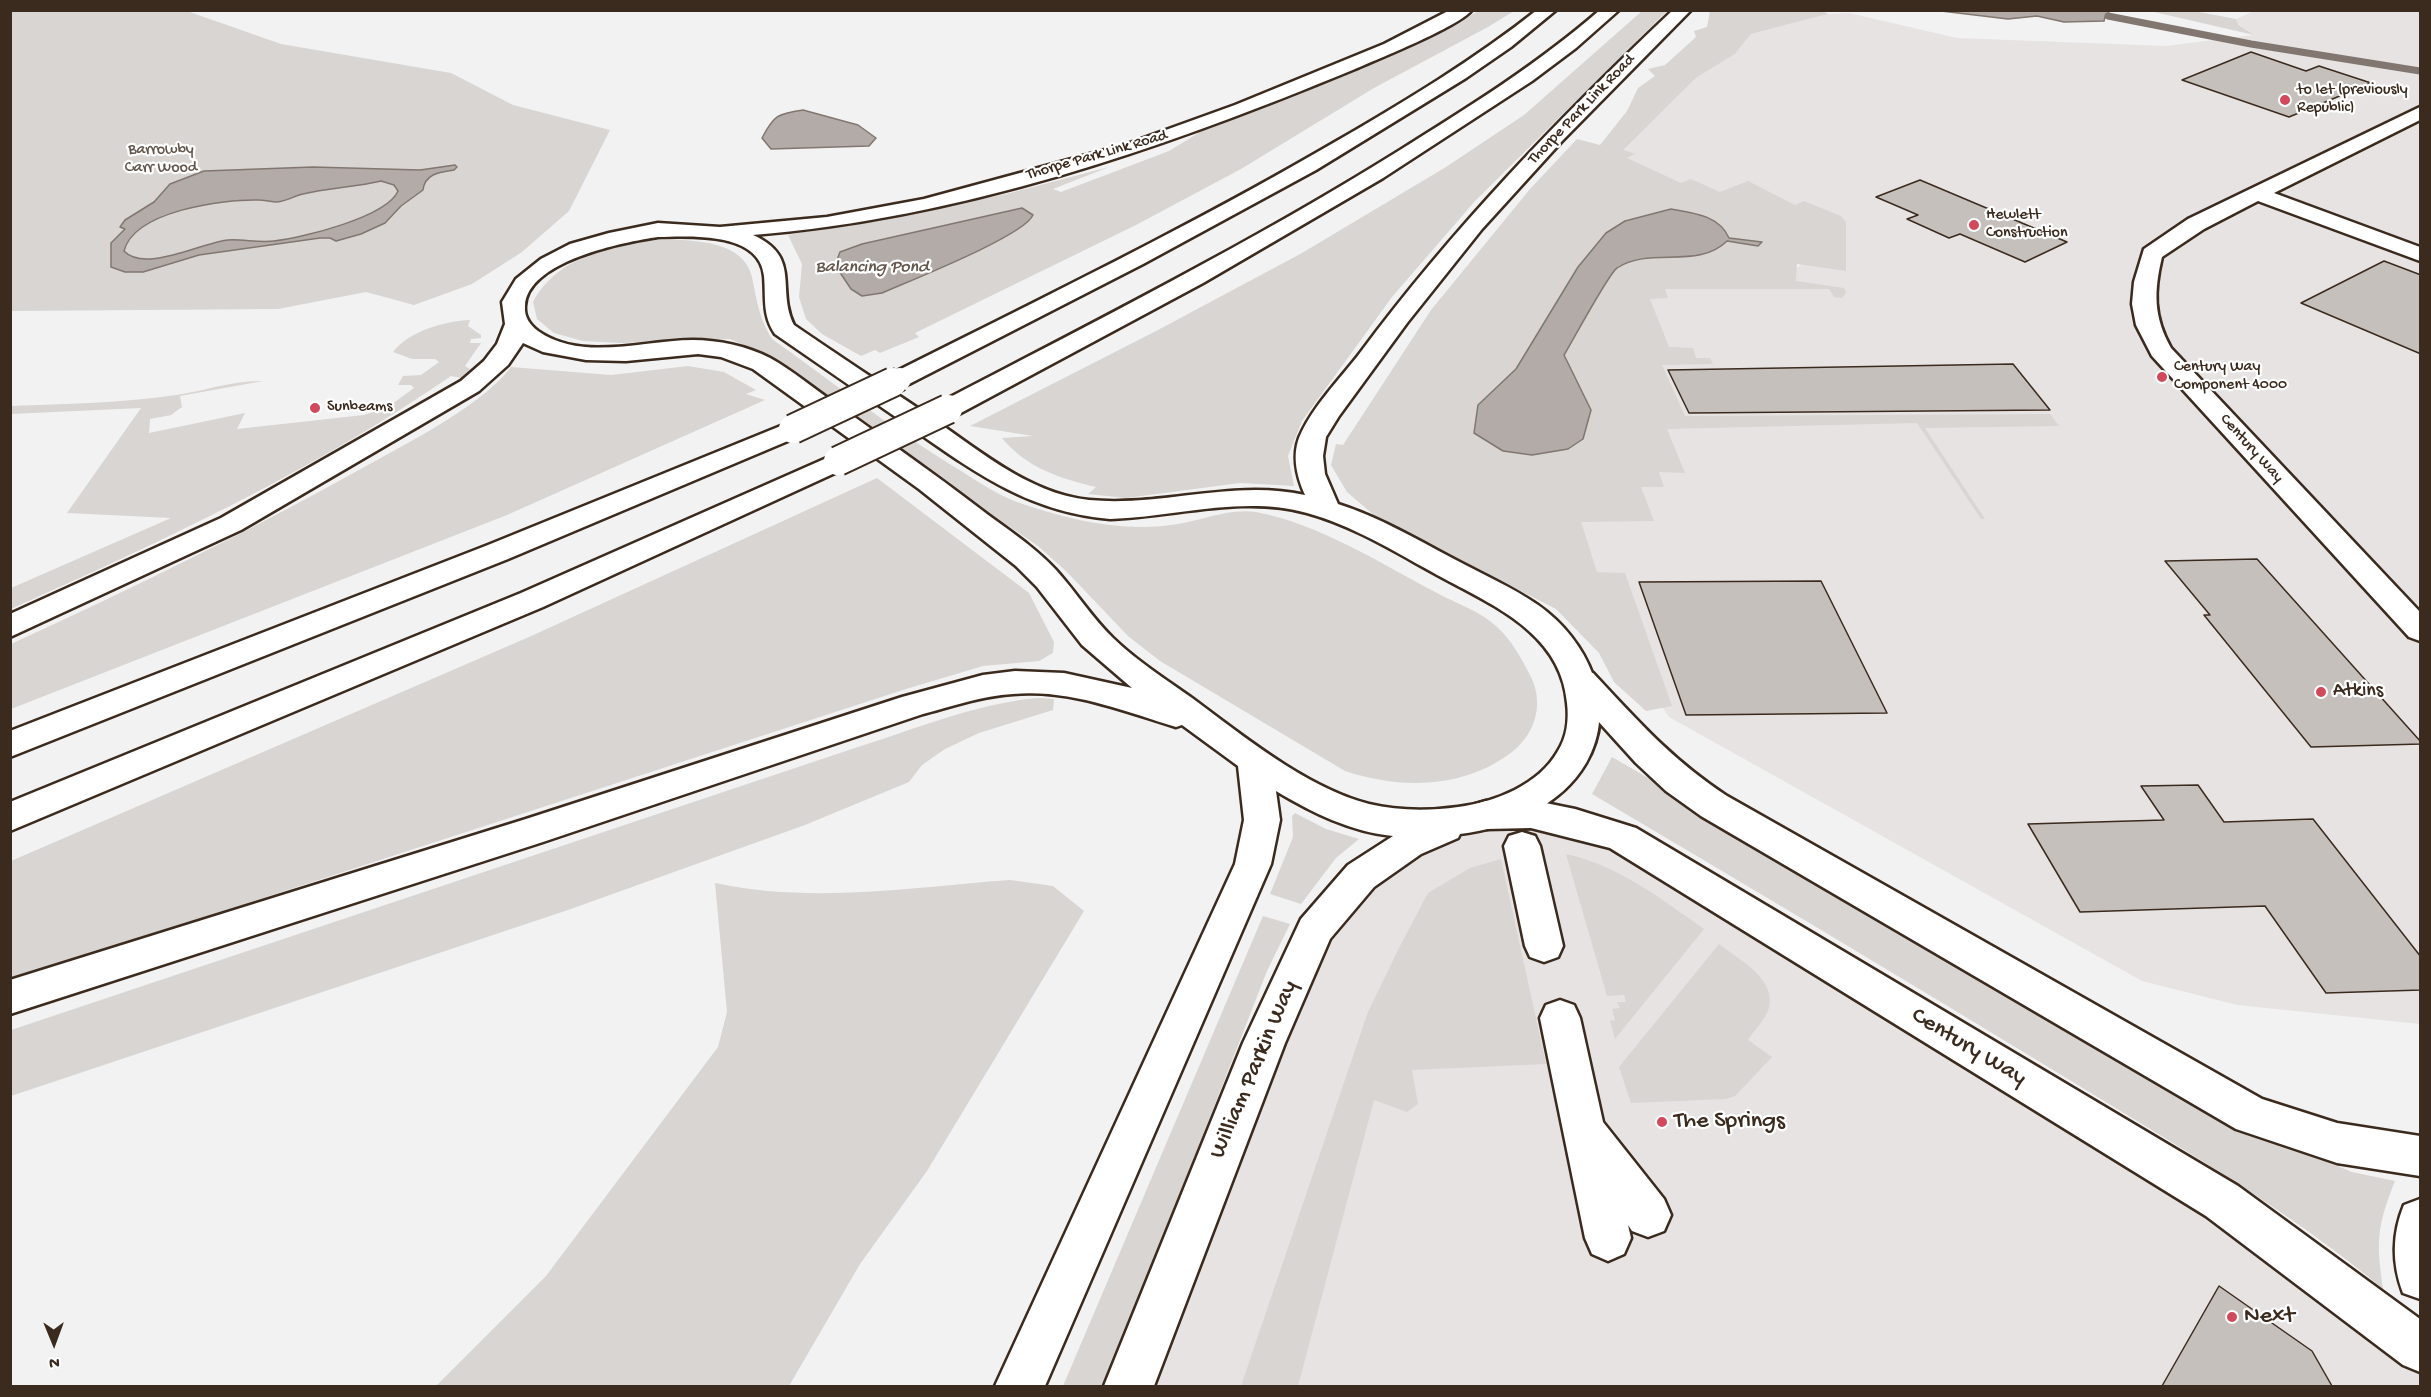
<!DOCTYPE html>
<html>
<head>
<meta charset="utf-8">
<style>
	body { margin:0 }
	#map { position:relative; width:2431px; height:1397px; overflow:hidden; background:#f3f2f2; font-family:"Gochi Hand",sans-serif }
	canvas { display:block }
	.frame { position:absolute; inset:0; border:12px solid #3b2a1e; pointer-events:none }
	.north { position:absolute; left:24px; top:1313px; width:60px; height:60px; -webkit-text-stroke:4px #fff; paint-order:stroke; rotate:179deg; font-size:16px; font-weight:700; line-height:24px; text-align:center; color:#3b2a1e }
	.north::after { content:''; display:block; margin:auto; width:21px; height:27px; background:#3b2a1e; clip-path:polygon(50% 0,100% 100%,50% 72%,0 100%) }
</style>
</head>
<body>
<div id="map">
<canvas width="2431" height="1397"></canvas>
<div class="frame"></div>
<div class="north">N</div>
</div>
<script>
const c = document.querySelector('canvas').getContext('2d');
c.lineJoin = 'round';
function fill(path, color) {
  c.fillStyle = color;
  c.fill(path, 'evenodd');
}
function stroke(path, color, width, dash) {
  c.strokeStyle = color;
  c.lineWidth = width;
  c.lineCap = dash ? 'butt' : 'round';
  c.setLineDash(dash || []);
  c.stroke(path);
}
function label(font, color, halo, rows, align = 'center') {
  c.font = font + ' "Gochi Hand",sans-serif';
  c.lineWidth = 4.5;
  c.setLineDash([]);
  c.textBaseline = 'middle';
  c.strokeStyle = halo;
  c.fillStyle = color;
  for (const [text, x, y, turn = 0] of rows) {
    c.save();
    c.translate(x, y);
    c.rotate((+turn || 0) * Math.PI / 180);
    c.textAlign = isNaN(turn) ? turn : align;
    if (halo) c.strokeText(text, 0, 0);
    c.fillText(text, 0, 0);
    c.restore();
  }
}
const built = new Path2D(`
	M2254,11H2420V1024L2237,1005L2142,981L1669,717L1614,634L1529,561L1629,357L1650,285L1790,273L1810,258L1606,169L1696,78L1735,54L1751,34L1828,14L1849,13L1957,38L2166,46L2253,35L2239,24L2236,19Z
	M1463,820L1575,823L2330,1279L2420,1348V1386H1129L1315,930Z`);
const green = new Path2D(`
	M1821,10L1828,14L1751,34L1735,54L1696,78L1624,150L1635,154L1627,158L1681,183L1691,179L1720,192L1748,181L1795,205L1804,201L1841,216L1846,222V271L1797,264L1796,281L1844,288L1846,293L1842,298L1834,297L1829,289H1665L1668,298L1650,299L1669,347L1693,348L1696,358H1710L1713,364L1662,365L1685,416L2050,414L2059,426L1925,428L1985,519H1981L1917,423L1667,429L1685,473L1659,472L1664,487H1641L1654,521L1581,522L1597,572L1625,573L1672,706L1646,711L1614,682L1599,653L1556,609L1375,516L1347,492L1331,465L1336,444L1343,445L1431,310L1530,189L1577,139L1600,145L1627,111L1638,88L1655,76L1648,69L1665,65L1696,37L1694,31L1707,27L1710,11Z
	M10,11H187L281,44L451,73L513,105L610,130L569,211L522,252L472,284L414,305L366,292L278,309L11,311Z
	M1479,11H1514L1488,27L1374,88L1241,169L1136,225L915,333L919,337L880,353L875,350L861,356L822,334L806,319L799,297L802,264L788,235L1006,194L1109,167L1053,189L1061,192L1169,151L1205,129L1339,78L1418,42Z
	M1642,11H1667L1475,201L1392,297L1302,421L1288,456L1294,486L1240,483L1126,498L1088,494L1096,487C1061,479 1025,467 1002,438L1033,436L970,426L1158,330L1302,253L1446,167L1524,115Z
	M2150,11H2194L2236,19L2239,25L2254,35Z
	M664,239C695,241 743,240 752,277C757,301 759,318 772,339C831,381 887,425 948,463C970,476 993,493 1017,502C1068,520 1124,533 1178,524C1203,520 1229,508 1256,512C1317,523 1382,564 1437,593C1455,603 1480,611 1496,626C1511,639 1522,659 1531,677C1545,706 1534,737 1508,755C1460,789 1399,789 1345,771L1160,661L1128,636L1066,571L1038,546L927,471L762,354L730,339L621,343L583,341L554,333L537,319L533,302C559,254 615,245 664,239Z
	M470,320L468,326L481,335V338L471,339L470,343H481L465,366L470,369L461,378L451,376C315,470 161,542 11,609V588L171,518L67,513L141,408L11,414V406C66,404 122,403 176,395C205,391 233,380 263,381L180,396L182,407L171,415L150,419L149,433L245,413L237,429L364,415L388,407L414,388L411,385H398L403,376L421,375L439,362L435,359H412L393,352C409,331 445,321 470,320Z
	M688,366L724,372L756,390L746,394L765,400L507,515L11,709V644C135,587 258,527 377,460C417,438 484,403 511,367L611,375Z
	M877,478L1029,593L1054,642L1053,653L1039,661L983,666L906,689L11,980V861L529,637Z
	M1037,698L1054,699L1053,710L979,733L945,749L922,765L909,782L805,825L568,910L11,1096V1030L849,750C910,731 973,704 1037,698Z
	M1612,757L2264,1135L2352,1172L2395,1181C2377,1226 2376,1241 2383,1289C2285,1207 2172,1143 2063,1076C1907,981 1750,887 1592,794Z
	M1295,813L1326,829L1359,839L1336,858L1301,904L1270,894L1293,837L1292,816Z
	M1566,854C1618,865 1661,899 1704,929L1615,1039L1610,1021L1615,1020L1612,1009L1620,1008L1617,1002H1626L1624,995L1607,996Z
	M1501,859L1546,1064L1412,1070L1418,1104L1407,1112L1374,1100L1298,1386H1241L1368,1012L1400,946L1428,893L1470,868Z
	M1010,880L1053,886L1084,911L927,1171L860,1264L789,1386H436L546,1276L718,1047L727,1012L715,883C813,904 912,887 1010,880Z
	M1263,916L1290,924L1267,971L1105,1386H1063Z
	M1719,944C1739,960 1776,978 1769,1008C1766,1019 1754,1030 1748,1040L1772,1057L1735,1096L1726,1099L1631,1103L1619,1067Z`);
const water = new Path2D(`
	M2109,10L2108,15L2122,18L2121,21L2105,17L2104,21L2064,22L2037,16L2008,19L1941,11Z
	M803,110L858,125L876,138L869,146L771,149L762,138C774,115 777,114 803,110Z
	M455,165L457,167L454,170C441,172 425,173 423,190L401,206L385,223L361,234L336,241L330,238H320L199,255L143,272H125L111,267V243L125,229L120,227L125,220L154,202L170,184L204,171L313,167L420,170ZM381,181L394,185L398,191C387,217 302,238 274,241C259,243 243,239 228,240C200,243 145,273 124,251C134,211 223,199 259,200C265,200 271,202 277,202C287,201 294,196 303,194C329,188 356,187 381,181Z
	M1022,208L1033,215C1024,236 909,281 882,293L862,296L851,289L835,265L840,252L862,244Z
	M1671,209C1693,213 1719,215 1729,238L1762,242L1758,246L1727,241C1698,270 1650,246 1617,268C1609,273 1572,342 1564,355L1591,410L1583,439L1568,449L1532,455L1503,451L1474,433L1478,405L1516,369L1578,267L1606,233L1625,221Z`);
const stream = new Path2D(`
	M2108,16L2251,44L2420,71`);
const building = new Path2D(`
	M2251,52L2306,71L2319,66L2371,83L2289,117L2182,80Z
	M1920,180L2067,242L2025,262L1960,234L1949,238L1907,219L1918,215L1876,197Z
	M2384,261L2421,275V354L2301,303Z
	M2013,364L2050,410L1689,413L1668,370Z
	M2257,559L2421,742V744L2311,747L2204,615H2210L2165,561Z
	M1821,581L1887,713L1686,715L1639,582Z
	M2198,785L2224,822L2313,819L2421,957V990L2326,993L2265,906L2080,912L2028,824L2164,820L2141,786Z
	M2219,1286L2312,1351L2332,1386H2162Z`);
const street = new Path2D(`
	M2420,107V120L2274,193L2420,247V261L2258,201L2204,229L2162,257C2154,291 2153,316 2171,348L2420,612V641L2409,637L2152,356L2136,325L2132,304L2134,282L2144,249L2188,219Z
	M1581,670L1593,673C1637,720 1672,760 1727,796L2262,1099L2337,1123L2420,1136V1176L2337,1163L2236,1129L1701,816L1666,791L1636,763L1569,689L1565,681L1569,673Z
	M1531,800L1575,809L1636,828L2238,1186L2420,1319V1372L2403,1365L2206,1216L1610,848L1531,828L1486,829L1473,825L1468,815L1473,805L1486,801Z
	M1522,832L1535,836L1540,846L1563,946L1558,957L1544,962L1530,957L1525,946L1504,846L1509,836Z
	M1560,1000L1574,1005L1580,1018L1603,1122L1664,1199L1671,1215L1664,1231L1648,1237L1632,1231L1628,1225L1631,1238L1624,1254L1608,1261L1592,1254L1585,1238L1540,1018L1546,1005Z
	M2420,1199V1299L2403,1293C2392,1264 2392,1234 2404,1205Z`);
const highway = new Path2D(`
	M1450,10H1472C1458,27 1378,59 1355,69C1162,149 962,218 753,235C802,257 776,289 794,325C836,354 879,382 922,411C971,444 1027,494 1089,500C1162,507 1233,479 1305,495C1297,477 1292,457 1299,438C1312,407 1340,379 1360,353C1453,228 1560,117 1673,10H1691L1562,141L1482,229L1407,323L1339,416L1326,437L1323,456L1325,474L1338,504C1379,517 1416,539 1454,559C1482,574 1512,587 1538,605C1588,640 1619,706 1586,763C1561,806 1509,828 1460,834L1458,838L1421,854L1374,887L1330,939L1285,1043L1154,1386H1104L1243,1043L1301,919L1348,865L1393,836C1351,832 1311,812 1276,791L1280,820L1271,864L1045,1386H995L1235,864L1244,820L1238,766L1182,725L1176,727C1123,711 1070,689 1013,694C982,696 953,706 923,714L543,842L10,1014V980L526,819L902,697L983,675L1015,671L1064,673L1132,688L1082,645L1037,587L1016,566L919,489L753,369L721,357L698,354L626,361L586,360L543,352L523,343L508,365L479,391L241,530L10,637V614L221,518L461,381L484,361L497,344L505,324L502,302L516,279L541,259L570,244L609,233L658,223L720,227L827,217L924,199L1127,144L1235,105L1384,44ZM658,237C691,236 760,232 764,276C766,298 762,315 775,334C818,364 861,393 903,422C970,469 1026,512 1110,519C1175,517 1243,495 1307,513C1351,525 1392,550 1432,572C1487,603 1561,630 1567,703C1569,719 1567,737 1558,751C1539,785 1495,802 1458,807C1429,811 1398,811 1369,804C1307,788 1243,736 1192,698C1165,679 1137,661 1113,638C1092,618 1076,592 1056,570C1034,546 1005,528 979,508C932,472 883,438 835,403C814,389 792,370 770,358C747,346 718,340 693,340C644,340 582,362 538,331C530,325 524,317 525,306C527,261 624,242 658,237Z
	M1537,10H1556L1511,47L1466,78L1316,170L1143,264L909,384L900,387L891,384L887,379L891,374C1040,299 1191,226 1335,142C1404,102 1474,60 1537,10Z
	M1600,10H1619L1576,48L1532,81L1383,178L1203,283L957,415L948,417L939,415L935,409L939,403C1094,322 1251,243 1400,150C1469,107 1538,64 1600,10Z
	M793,421L802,423L806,429L802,435L508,559L10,757V731L488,545Z
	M838,453L848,455L852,461L848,467L543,607L10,831V802L521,593Z`);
const highwayBridgeFar1 = new Path2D(`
	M890,384L900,379`);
const highwayBridge = new Path2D(`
	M793,429L893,382
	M838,461L948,409`);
const markers = [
	[2285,100,6,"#d1495b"],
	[1974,225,6,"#d1495b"],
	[2162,377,6,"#d1495b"],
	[315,408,6,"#d1495b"],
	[2321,692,6,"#d1495b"],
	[1662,1122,6,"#d1495b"],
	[2232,1317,6,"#d1495b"]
];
const farPoinames = [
	["to let (previously",2297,91],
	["Republic)",2297,109],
	["Hewlett",1986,216],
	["Construction",1986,234],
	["Century Way",2174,368],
	["Component 4000",2174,386],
	["Sunbeams",327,408]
];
const farStreetnames = [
	["Thorpe Park Link Road",1582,110,-46],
	["Thorpe Park Link Road",1097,156,-16],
	["Century Way",2251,449,48]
];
const farParknames = [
	["Barrowby",161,151],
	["Carr Wood",161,169]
];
const farWaternames = [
	["Balancing Pond",872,268]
];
const poiNames = [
	["Atkins",2333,692]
];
const nearStreetnames = [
	["Century Way",1968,1048,31],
	["William Parkin Way",1255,1070,-67]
];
const nearPoinames = [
	["The Springs",1674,1122],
	["Next",2244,1317]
];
fill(built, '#e6e3e2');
fill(green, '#d8d5d2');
fill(water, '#b2aba7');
stroke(water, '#827770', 1.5);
stroke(stream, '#827770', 7);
fill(building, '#c6c0bd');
stroke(building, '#3b2a1e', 1.5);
stroke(street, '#3b2a1e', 5);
stroke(highway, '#3b2a1e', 5);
fill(street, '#fff');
fill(highway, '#fff');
stroke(highwayBridgeFar1, '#3b2a1e', 26, []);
stroke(highwayBridge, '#3b2a1e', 32, []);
stroke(highwayBridgeFar1, '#fff', 22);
stroke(highwayBridge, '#fff', 28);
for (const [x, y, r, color] of markers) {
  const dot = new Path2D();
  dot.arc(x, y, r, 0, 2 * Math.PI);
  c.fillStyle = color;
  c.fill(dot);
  stroke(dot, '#fff', 2);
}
label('16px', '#3b2a1e', '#fff', farPoinames, 'left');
label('16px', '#3b2a1e', '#fff', farStreetnames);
label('16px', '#62554b', '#fff', farParknames);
label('italic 18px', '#65574e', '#fff', farWaternames);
label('20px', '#3b2a1e', '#fff', poiNames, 'left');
label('24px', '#3b2a1e', '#fff', nearStreetnames);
label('24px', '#3b2a1e', '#fff', nearPoinames, 'left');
</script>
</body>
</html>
